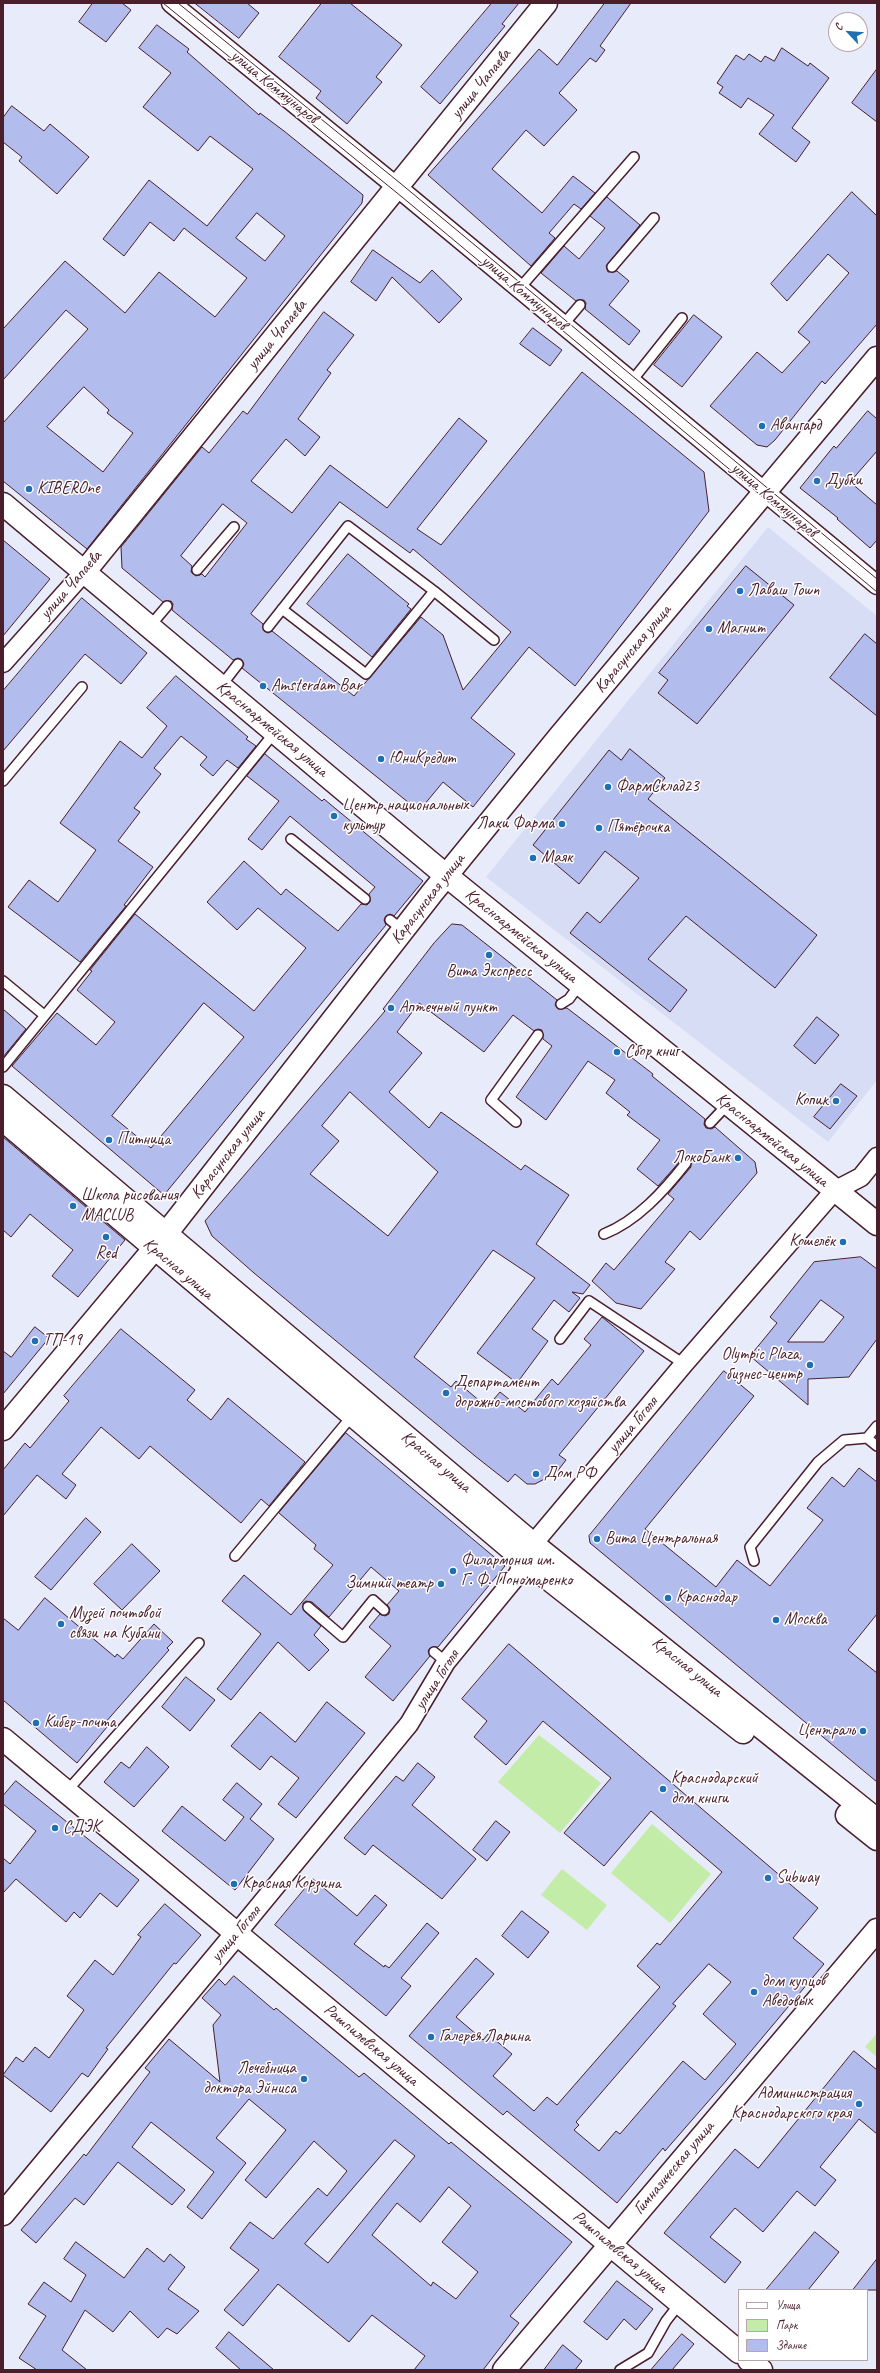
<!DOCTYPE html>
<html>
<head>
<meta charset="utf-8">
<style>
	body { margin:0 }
	#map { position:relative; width:880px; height:2373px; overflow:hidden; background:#e8ebfa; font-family:Caveat,sans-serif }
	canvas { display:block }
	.frame { position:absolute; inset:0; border:4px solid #4a1f2b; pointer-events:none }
	.legend { position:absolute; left:738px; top:2289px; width:130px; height:72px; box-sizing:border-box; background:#fff; border:1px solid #b7a5aa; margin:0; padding:5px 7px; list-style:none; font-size:12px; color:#4a1f2b }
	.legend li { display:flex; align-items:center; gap:8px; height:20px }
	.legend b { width:20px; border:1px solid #b7a5aa }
	.north { position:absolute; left:828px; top:12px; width:40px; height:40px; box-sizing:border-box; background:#fff; border:1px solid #b7a5aa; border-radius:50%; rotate:296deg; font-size:11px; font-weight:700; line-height:16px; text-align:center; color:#4a1f2b }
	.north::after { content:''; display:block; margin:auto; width:14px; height:18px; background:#1f6fb2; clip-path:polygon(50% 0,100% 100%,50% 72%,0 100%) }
</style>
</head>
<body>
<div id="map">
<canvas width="880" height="2373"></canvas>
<div class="frame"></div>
<ul class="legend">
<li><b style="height:5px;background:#fff"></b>Улица</li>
<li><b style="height:11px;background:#c3eca8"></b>Парк</li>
<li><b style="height:11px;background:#b2bded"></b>Здание</li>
</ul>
<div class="north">С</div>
</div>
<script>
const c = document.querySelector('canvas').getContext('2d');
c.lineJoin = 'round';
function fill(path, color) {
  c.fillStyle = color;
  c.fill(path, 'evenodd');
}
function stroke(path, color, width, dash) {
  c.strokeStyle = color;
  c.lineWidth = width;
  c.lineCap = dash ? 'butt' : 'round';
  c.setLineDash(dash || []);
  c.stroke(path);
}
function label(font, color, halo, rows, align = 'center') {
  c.font = font + ' Caveat,sans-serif';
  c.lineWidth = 3;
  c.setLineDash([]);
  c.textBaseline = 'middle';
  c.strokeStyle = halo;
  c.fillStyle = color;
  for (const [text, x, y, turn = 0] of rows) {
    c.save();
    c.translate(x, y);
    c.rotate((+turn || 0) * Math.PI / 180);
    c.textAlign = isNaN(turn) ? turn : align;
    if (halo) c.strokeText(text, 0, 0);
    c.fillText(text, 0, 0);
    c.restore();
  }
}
const built = new Path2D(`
	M768,527L877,616V1080L828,1142L486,877Z`);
const green = new Path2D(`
	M539,1735L601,1783L560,1833L498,1782Z
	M652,1824L711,1874L670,1923L611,1873Z
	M562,1869L607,1905L587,1930L541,1895Z
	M877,2033V2057L865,2047Z`);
const building = new Path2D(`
	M93,3H122L131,10L106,42L79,22Z
	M195,3H247L259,13L239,38Z
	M322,3H350L402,45L376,77L382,82L347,124L316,98L321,91L279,57Z
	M492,3H519L502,24L505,26L440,104L421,87Z
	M605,3H631L600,46L605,50L596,62L590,58L559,93L577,110L544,146L526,130L492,169L542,213L573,176L595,193L581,209L574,204L549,233L555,238L531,266L428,175L539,49L557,65Z
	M157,25L189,49L187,52L259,115L260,113L284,131L363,195L362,203L87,549L3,481V423L88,329L66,310L3,380V329L65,261L125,313L159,272L215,317L247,278L184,228L174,241L150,222L124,256L103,239L149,180L207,226L253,169L210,136L198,151L143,107L171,73L139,48ZM257,213L285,236L265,261L236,238ZM84,387L109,410L107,413L133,433L103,472L47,427Z
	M782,48L808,66L810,63L829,78L792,128L810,142L796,162L759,134L774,115L748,98L741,108L719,93L723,87L717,83L736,55L744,60L749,54L761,62L765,56L774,61Z
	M877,69V122L852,103Z
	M12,106L44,131L50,124L89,157L57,194L19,161L22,157L3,142V118Z
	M852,192L877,216V324L825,384L822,381L775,440L767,447L757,445L710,406L757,352L782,373L810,342L798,332L849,273L828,254L787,301L771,284Z
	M607,197L640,225L606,266L608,272L617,271L629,281L609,305L640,331L629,345L585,309L586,303L584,300L576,301L541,273L564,246L579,259L605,228L590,216Z
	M373,250L420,283L432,270L462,299L439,323L392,277L376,301L351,282Z
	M324,312L354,335L327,370L331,373L298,419L320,437L305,456L286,439L251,481L292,513L330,465L387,508L459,418L487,441L417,529L441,545L582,372L704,472L709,511L575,686L529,647L471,718L515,754L473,807L443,782L419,811L242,668L244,664L242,660L238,658L233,660L172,610L173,604L171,601L163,602L122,568L121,547L202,447L209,453L243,411L247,414ZM340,502L410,553L413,549L511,632L463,690L443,635L421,617L354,696L272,631L268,633L264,631L263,624L251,614ZM223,504L247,523L205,577L202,574L196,576L191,572L192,566L181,556Z
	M694,315L722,337L682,387L654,365Z
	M533,328L562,350L550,366L520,344Z
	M868,411L877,419V451L850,482L877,505V540L870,548L837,519L838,518L800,488L834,446L836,448Z
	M3,540L50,579L3,636Z
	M348,554L409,604L407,606L411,609L372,657L307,604Z
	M746,566L794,605L697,724L658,693L668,680L659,673Z
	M82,598L147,653L121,684L85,654L3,751V691Z
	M865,634L877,644V716L830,678Z
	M176,676L248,737L246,739L256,746L238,768L227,760L213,776L200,765L207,757L181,736L154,768L161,774L134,808L140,812L118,841L153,867L124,905L126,906L80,962L8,907L29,880L58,902L96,850L60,823L120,741L142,758L167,726L147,708Z
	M630,749L665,778L648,799L817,935L775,988L686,916L648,959L687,990L670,1012L570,933L587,912L600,923L639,878L605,851L579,884L533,845L609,750L621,760Z
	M265,754L322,801L324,799L423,881L394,916L390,914L386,916L384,920L386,925L164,1195L12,1066L57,1013L96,1045L115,1022L77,990L92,971L90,970L135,914L254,1011L306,948L258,908L237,930L207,902L244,861L281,895L286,889L338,931L361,904L367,905L370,902L369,894L375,887L290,816L262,850L248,839L279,801L247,776ZM204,1003L244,1037L151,1148L112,1116Z
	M452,924L462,925L557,1000L555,1005L558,1009L567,1008L653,1074L652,1076L705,1119L704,1124L706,1128L711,1129L715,1127L755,1162L757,1173L700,1240L690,1231L665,1262L675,1269L641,1309L616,1303L592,1281L606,1263L614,1270L674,1199L668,1194L691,1167L690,1159L687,1157L682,1159L658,1186L637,1169L660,1140L627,1115L630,1112L606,1093L615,1080L588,1061L546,1120L516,1097L552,1046L543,1039L542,1030L538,1029L534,1031L513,1015L484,1052L419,1003L397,1032L422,1053L389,1092L429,1128L441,1112L521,1170L525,1165L569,1195L536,1244L590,1285L583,1294L572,1292L580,1298L569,1312L554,1300L532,1329L548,1341L517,1383L477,1353L535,1278L493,1250L414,1357L451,1387L456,1381L487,1407L500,1392L525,1412L552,1379L558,1385L591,1345L584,1339L602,1317L644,1351L559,1455L566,1460L556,1473L535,1484H527L515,1474L508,1482L475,1456L254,1273L212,1236L205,1221L385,1011L383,1009L434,943ZM350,1092L438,1172L388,1236L310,1174L339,1141L322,1126Z
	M3,1009L26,1029L3,1057Z
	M817,1017L839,1035L815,1064L794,1046Z
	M841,1084L857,1096L830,1129L814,1117Z
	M3,1137L125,1240L78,1297L52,1276L73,1250L30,1214L11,1237L3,1230Z
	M861,1257L877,1269V1339L849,1377L808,1379V1405L750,1356L777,1323L770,1317L814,1262ZM821,1300L844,1317L824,1342H788Z
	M35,1327L49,1338L3,1394V1351L11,1357Z
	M121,1329L195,1390L187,1400L211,1420L228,1398L305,1462L269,1506L261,1499L241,1523L150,1446L139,1459L101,1427L62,1474L76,1485L66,1499L37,1475L3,1516V1470L25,1443L30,1448L69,1401L64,1396Z
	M724,1371L754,1396L645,1529L716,1587L737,1560L770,1586L823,1520L807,1508L832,1477L844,1487L859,1468L877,1482V1614L848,1650L877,1673V1782L590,1543L589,1536Z
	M346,1433L505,1566L438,1647L430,1648L428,1651L430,1656L393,1701L365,1677L391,1646L369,1627L380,1614L385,1616L389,1614L390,1609L387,1605L399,1591L371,1567L329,1617L312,1602L306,1601L303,1603L304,1611L321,1626L314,1635L329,1650L309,1671L278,1642L231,1700L217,1689L261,1634L222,1601L244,1575L291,1615L333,1565L314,1549L316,1545L279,1513Z
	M86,1518L101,1532L51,1590L35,1577Z
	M132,1544L160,1571L122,1610L94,1584Z
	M45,1598L115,1657L117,1654L123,1659L154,1624L173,1642L167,1648L169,1650L104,1724L107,1727L77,1763L3,1700V1618L18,1630Z
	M509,1644L818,1908L793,1938L824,1964L726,2081L665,2151L663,2148L617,2203L507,2111L503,2115L409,2036L476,1958L494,1974L456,2017L483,2040L488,2034L512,2054L493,2076L534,2111L547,2097L557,2105L660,1987L637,1966L657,1943L660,1945L722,1872L651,1811L604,1866L564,1833L611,1778L543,1721L506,1765L474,1737L487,1721L462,1699ZM709,1964L731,1982L703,2014L736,2044L705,2080L683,2061L620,2134L616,2131L599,2151L574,2130L579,2125L576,2122L676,2006L673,2004Z
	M186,1677L215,1700L190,1731L162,1707Z
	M327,1702L365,1733L296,1818L278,1804L299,1778L271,1756L260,1770L231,1746L260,1712L295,1742Z
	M147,1747L169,1767L134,1807L104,1782L121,1762L129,1768Z
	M418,1763L435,1777L412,1805L476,1859L442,1899L373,1845L365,1855L344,1838L396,1776L403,1781Z
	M16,1781L139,1880L117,1907L100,1893L80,1918L74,1912L66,1922L16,1879L3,1893V1858L10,1864L36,1831L3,1804V1796Z
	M237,1783L262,1804L250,1819L274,1839L235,1890L162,1831L182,1806L225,1841L244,1817L223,1800Z
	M496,1821L510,1832L487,1861L473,1850Z
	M313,1879L357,1916L375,1895L387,1905L354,1944L384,1967L385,1965L389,1968L427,1923L439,1933L401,1978L411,1986L386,2016L275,1925Z
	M165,1904L201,1935L176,1964L174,1963L106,2048L108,2049L88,2077L82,2073L51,2112L3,2075L16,2057L23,2062L35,2047L49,2058L84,2010L67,1996L95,1960L113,1975L141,1937L138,1935Z
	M522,1911L549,1932L528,1958L502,1936Z
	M234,1976L274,2010L276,2008L359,2077L364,2073L449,2144L451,2142L572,2242L510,2316L519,2323L483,2370H414L425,2356L372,2315L349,2342L278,2284L243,2326L224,2310L259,2270L230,2248L250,2222L273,2239L318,2188L327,2196L347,2171L314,2141L266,2198L245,2180L286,2130L249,2099L216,2138L246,2163L202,2219L187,2207L214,2172L151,2122L132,2147L185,2190L172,2205L118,2162L84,2205L75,2198L36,2243L21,2230L84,2154L86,2156L150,2072L145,2068L169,2039L220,2082L213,2025L221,2015L202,1998L219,1979L225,1985ZM395,2140L415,2156L328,2263L305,2244ZM449,2187L471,2206L442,2242L478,2272L456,2299L433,2282L431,2286L372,2235L397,2203L420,2222Z
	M854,2051L877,2070V2134L859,2119L820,2167L836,2180L815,2206L797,2191L763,2232L735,2208L710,2237L741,2262L725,2283L664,2233L735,2149L758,2168Z
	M815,2232L839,2252L808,2290H766Z
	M76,2242L124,2278L147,2248L164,2262L170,2254L185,2267L168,2289L199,2311L177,2334L167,2328L158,2338L130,2311L113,2332L85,2310L62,2350L87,2370H37L19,2358L46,2316L28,2304L44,2282L71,2302L86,2275L64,2259Z
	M877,2259V2290H853Z
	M617,2281L653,2309L636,2330L624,2319L607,2340L584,2322Z
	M229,2332L274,2370H241L216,2348Z
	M682,2334L694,2344L672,2370H651Z
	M563,2345L582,2361L575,2370H544Z`);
const lane = new Path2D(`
	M612,267L654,218
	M519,289L634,157
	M563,325L580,305
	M631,382L682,318
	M197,570L234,527
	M434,591L494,640
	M150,626L167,606
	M268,627L348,526L434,591L366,674L282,609
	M221,686L238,664
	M3,781L82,687
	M291,839L365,899
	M390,920L403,930
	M3,981L44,1015
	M561,1004L569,999L580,984
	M3,1067L275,732
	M516,1122L491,1100L538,1035
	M710,1123L728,1104
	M604,1234C637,1221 664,1191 686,1163
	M560,1339L589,1301L684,1364
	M867,1438L877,1446
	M235,1556L352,1416
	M754,1561L750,1547L818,1462L844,1440L867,1438L877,1426
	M308,1607L343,1637L373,1600L384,1610
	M434,1652L446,1662
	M66,1792L199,1643
	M620,2370L648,2353L666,2321L680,2303`);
const street = new Path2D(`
	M171,3L397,187L877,585
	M3,663L85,571
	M237,1933L409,1724L446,1662L519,1573L522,1558L533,1544L684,1364L834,1191L861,1177L877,1157`);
const secondary = new Path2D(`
	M3,504L437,868L877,1224
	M85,571L546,3
	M3,1096L533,1544L877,1820
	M3,1120L522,1558L743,1732
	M3,1429L154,1249L432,893L560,736L877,358
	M3,1739L739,2352
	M847,1815L877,1839
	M3,2214L237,1933
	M749,2360L761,2370
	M504,2370L877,1930`);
const tram = new Path2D(`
	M163,3L402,197L877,592
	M178,3L400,183L877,579`);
const markers = [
	[762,426,4,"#1f6fb2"],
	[817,481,4,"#1f6fb2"],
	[29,489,4,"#1f6fb2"],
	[740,591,4,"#1f6fb2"],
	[709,629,4,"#1f6fb2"],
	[263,686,4,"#1f6fb2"],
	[381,759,4,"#1f6fb2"],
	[608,787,4,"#1f6fb2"],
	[334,816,4,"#1f6fb2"],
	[562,824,4,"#1f6fb2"],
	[599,828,4,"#1f6fb2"],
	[533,858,4,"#1f6fb2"],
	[489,955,4,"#1f6fb2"],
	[391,1008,4,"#1f6fb2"],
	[617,1052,4,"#1f6fb2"],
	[836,1101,4,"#1f6fb2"],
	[109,1140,4,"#1f6fb2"],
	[738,1158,4,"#1f6fb2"],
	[73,1206,4,"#1f6fb2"],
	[106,1237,4,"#1f6fb2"],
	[843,1242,4,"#1f6fb2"],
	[35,1341,4,"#1f6fb2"],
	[810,1365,4,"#1f6fb2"],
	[446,1393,4,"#1f6fb2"],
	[536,1474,4,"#1f6fb2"],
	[597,1539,4,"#1f6fb2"],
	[453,1571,4,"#1f6fb2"],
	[441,1584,4,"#1f6fb2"],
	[668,1598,4,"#1f6fb2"],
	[776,1620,4,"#1f6fb2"],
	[61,1624,4,"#1f6fb2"],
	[36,1723,4,"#1f6fb2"],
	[863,1731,4,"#1f6fb2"],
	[663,1789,4,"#1f6fb2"],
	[55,1828,4,"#1f6fb2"],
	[768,1878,4,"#1f6fb2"],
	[234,1884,4,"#1f6fb2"],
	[754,1992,4,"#1f6fb2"],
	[431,2037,4,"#1f6fb2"],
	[304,2079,4,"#1f6fb2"],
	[859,2104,4,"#1f6fb2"]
];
const streetNames = [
	["улица Чапаева",481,84,-51],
	["улица Коммунаров",274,87,39],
	["улица Коммунаров",524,293,40],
	["улица Чапаева",277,335,-51],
	["улица Коммунаров",774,500,40],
	["улица Чапаева",71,585,-49],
	["Карасунская улица",633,649,-50],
	["Красноармейская улица",272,729,40],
	["Карасунская улица",428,899,-52],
	["Красноармейская улица",521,936,39],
	["Красноармейская улица",772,1140,39],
	["Карасунская улица",228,1154,-52],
	["Красная улица",178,1269,40],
	["улица Гоголя",633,1425,-50],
	["Красная улица",436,1462,40],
	["Красная улица",687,1667,39],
	["улица Гоголя",437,1680,-57],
	["улица Гоголя",236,1934,-50],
	["Рашпилевская улица",371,2045,40],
	["Гимназическая улица",674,2168,-50],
	["Рашпилевская улица",620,2252,40]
];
const poiNames = [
	["Авангард",770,426],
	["Дубки",825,481],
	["KIBEROne",37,489],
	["Лаваш Town",748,591],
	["Магнит",717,629],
	["Amsterdam Bar",271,686],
	["ЮниКредит",389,759],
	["ФармСклад23",616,787],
	["Центр национальных",342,806],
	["культур",342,826],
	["Лаки Фарма",554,824,"right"],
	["Пятёрочка",607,828],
	["Маяк",541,858],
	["Вита Экспресс",489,972,"center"],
	["Аптечный пункт",399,1008],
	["Сбор книг",625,1052],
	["Копик",828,1101,"right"],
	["Питница",117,1140],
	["ЛокоБанк",730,1158,"right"],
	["Школа рисования",81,1196],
	["MACLUB",81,1216],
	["Кошелёк",835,1242,"right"],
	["Red",106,1254,"center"],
	["ТП-19",43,1341],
	["Olympic Plaza,",802,1355,"right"],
	["бизнес-центр",802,1375,"right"],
	["Департамент",454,1383],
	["дорожно-мостового хозяйства",454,1403],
	["Дом РФ",544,1474],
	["Вита Центральная",605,1539],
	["Филармония им.",461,1561],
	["Г. Ф. Пономаренко",461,1581],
	["Зимний театр",433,1584,"right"],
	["Краснодар",676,1598],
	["Музей почтовой",69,1614],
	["связи на Кубани",69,1634],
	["Москва",784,1620],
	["Кибер-почта",44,1723],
	["Централь",855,1731,"right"],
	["Краснодарский",671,1779],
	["дом книги",671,1799],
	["СДЭК",63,1828],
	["Subway",776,1878],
	["Красная Корзина",242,1884],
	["дом купцов",762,1982],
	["Аведовых",762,2002],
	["Галерея Ларина",439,2037],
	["Лечебница",296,2069,"right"],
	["доктора Эйниса",296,2089,"right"],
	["Администрация",851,2094,"right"],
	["Краснодарского края",851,2114,"right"]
];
fill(built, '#d8ddf6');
fill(green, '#c3eca8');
fill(building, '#b2bded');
stroke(building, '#4a1f2b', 1);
stroke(lane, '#4a1f2b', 12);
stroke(street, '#4a1f2b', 21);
stroke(secondary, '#4a1f2b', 25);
stroke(lane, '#fff', 9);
stroke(street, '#fff', 18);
stroke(secondary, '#fff', 22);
stroke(tram, '#4a1f2b', 1);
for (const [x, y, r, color] of markers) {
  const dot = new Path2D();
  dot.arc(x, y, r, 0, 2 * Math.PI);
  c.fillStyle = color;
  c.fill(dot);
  stroke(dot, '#fff', 1.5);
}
label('17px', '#4a1f2b', '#fff', streetNames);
label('17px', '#4a1f2b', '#fff', poiNames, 'left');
</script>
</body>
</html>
